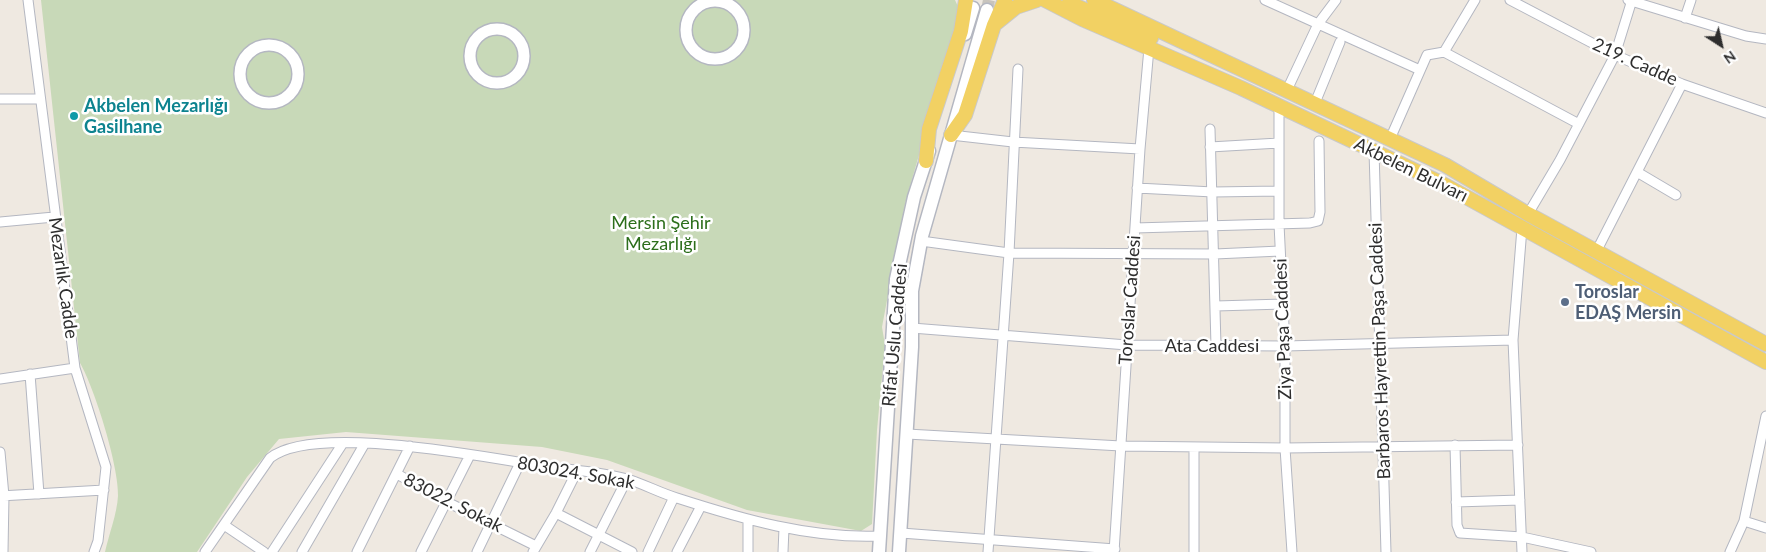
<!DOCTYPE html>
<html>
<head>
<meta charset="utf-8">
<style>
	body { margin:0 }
	#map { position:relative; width:1766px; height:552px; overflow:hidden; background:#efe9e1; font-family:Lato,sans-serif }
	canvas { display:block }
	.north { position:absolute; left:1696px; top:20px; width:50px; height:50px; -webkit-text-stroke:4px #fff; paint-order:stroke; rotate:145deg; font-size:14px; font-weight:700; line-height:20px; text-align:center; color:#2e2e2e }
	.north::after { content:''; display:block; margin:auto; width:18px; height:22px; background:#2e2e2e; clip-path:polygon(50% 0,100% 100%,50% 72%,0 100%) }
</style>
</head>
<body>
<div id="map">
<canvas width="1766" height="552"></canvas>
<div class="north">N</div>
</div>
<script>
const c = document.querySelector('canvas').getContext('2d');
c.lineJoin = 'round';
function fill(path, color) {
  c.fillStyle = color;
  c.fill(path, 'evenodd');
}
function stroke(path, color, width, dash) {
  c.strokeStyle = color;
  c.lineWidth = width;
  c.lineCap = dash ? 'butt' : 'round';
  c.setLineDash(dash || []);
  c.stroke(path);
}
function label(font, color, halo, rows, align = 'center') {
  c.font = font + ' Lato,sans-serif';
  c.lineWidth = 5;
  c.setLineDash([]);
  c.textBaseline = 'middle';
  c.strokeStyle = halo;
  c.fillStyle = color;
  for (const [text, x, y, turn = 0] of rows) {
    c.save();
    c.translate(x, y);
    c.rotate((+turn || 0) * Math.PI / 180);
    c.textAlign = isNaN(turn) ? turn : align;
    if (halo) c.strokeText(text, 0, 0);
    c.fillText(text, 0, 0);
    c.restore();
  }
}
const cemetery = new Path2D(`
	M41,0H955L960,11L905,204L882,327L885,345L877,430L872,524L861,531L747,510L607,460L542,447L346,432L279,439L247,477L197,552H105C109,534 117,514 118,496C119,467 95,389 80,363Z`);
const secondaryTunnel = new Path2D(`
	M987,10L989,0`);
const minor = new Path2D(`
	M28,0L75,368L106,467L98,541L94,552
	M1265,0L1420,70
	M1510,0L1615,55L1682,84L1766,113
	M1628,0L1746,36L1766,39
	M1685,18L1691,0
	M1444,52L1579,124
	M1287,90L1318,24L1336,0
	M0,99H40
	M1315,103L1340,42
	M1279,106V224L1285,346V448L1292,552
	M1210,129L1216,346
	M951,135L1013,142L1140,149
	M1390,139L1427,55L1444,52L1475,0
	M1210,147L1279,143
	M1374,151L1386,552
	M1637,172L1676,195
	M1137,188L1213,192L1279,191
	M1528,214L1560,160L1615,55L1632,0
	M0,222L54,217
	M1135,228L1310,223L1318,221L1320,212L1319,141
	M921,241L1009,253L1215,254L1280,251
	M1596,252L1682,84
	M1216,306L1283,304
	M912,328L1127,345L1285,346L1513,340
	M30,374L39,494
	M0,379L75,368
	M907,434L1121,446L1285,448L1518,445
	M1455,445L1457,525L1460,533L1522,537L1591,552
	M0,452L4,496L3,552
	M397,474L447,502L536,546
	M0,496L104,490
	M1456,502L1520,500
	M556,513L632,552
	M1744,521L1766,528
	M224,525L264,552
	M901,533L1115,549
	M205,552L270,458C314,423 481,457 538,465C567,470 599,471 627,479C644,484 660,493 677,498C742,519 811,539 880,536
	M272,552L343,443
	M302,552L365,443
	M357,552L410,446
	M421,552L470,455
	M477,552L520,463
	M533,552L556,513L577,471
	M590,552L627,479
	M648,552L674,497
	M677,552L701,506
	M748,552V519
	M783,552L784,528
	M988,552L1009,253L1018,69
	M1114,552L1140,149L1149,48
	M1194,552V447
	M1522,552L1513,340L1522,228
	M1730,552L1744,521L1766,416`);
const tertiary = new Path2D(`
	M686 30a29 29 0 1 1 58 0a29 29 0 1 1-58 0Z
	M470 56a27 27 0 1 1 54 0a27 27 0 1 1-54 0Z
	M240 74a29 29 0 1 1 58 0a29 29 0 1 1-58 0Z`);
const secondary = new Path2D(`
	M965,34L973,8
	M879,552L896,279L914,197L929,151
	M899,552L912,347V291L922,236L987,10`);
const primary = new Path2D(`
	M1045,0L1082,19L1241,88L1439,182L1766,362
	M1094,0L1445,165L1528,214L1766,344
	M1069,3L1151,38
	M995,24L1016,7L1037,0
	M951,135L965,115L994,25L1005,0
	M926,161L929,129L961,31L966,0`);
const markers = [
	[74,116,5,"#0f9aa8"],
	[1565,302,5,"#5c6f8a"]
];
const streetNames = [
	["219. Cadde",1635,62,24],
	["Akbelen Bulvarı",1411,170,26],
	["Mezarlık Cadde",63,278,82],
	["Toroslar Caddesi",1130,300,-86],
	["Ziya Paşa Caddesi",1283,329,-92],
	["Rifat Uslu Caddesi",895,335,-85],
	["Ata Caddesi",1212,346],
	["Barbaros Hayrettin Paşa Caddesi",1380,351,-92],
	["803024. Sokak",576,473,10],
	["83022. Sokak",453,503,27]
];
const cultureNames = [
	["Akbelen Mezarlığı",84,106],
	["Gasilhane",84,127]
];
const parkNames = [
	["Mersin Şehir",661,223],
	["Mezarlığı",661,244]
];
const serviceNames = [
	["Toroslar",1575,292],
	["EDAŞ Mersin",1575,313]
];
fill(cemetery, '#c8d9b8');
stroke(secondaryTunnel, '#c8c4bd', 12, [12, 6]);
stroke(minor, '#b4b7c1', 11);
stroke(tertiary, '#b4b7c1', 14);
stroke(secondary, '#b4b7c1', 15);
stroke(primary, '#c9c9c9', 16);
stroke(minor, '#fff', 9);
stroke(tertiary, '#fff', 11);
stroke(secondary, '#fff', 12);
stroke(primary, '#f2d163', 14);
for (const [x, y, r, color] of markers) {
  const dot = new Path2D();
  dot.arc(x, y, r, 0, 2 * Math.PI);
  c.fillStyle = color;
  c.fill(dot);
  stroke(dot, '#fff', 2);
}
label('18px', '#2e2e2e', '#fff', streetNames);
label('bold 18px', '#0d838f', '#fff', cultureNames, 'left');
label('18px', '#2c6e1b', '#fff', parkNames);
label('bold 18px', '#4e5e75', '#fff', serviceNames, 'left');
</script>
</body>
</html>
